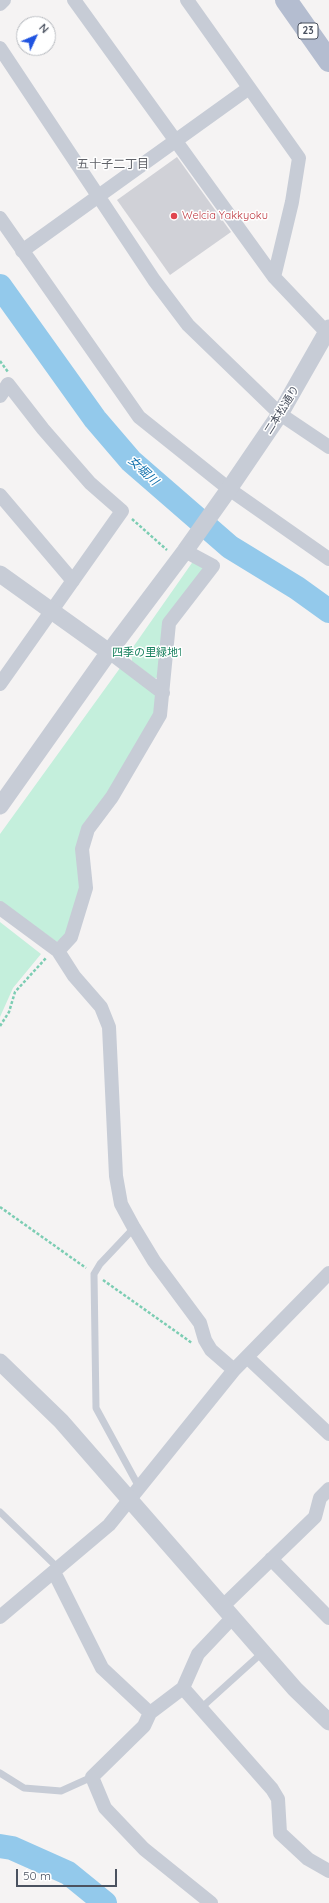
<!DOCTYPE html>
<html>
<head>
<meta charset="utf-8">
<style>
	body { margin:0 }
	#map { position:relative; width:329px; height:1903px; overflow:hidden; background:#f5f3f3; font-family:Quicksand,sans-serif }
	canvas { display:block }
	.north { position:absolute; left:16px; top:16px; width:40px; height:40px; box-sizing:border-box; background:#fff; border:1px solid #b7babf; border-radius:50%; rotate:46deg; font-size:11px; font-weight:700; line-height:16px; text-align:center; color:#4b5260 }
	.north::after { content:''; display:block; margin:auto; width:14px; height:18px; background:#2054e1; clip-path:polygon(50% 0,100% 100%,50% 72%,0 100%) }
	.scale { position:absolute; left:16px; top:1869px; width:101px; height:18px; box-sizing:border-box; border:2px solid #4b5260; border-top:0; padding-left:5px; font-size:12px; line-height:14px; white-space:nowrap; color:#4b5260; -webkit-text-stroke:3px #fff; paint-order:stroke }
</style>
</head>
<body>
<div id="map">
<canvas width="329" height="1903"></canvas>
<div class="north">N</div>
<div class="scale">50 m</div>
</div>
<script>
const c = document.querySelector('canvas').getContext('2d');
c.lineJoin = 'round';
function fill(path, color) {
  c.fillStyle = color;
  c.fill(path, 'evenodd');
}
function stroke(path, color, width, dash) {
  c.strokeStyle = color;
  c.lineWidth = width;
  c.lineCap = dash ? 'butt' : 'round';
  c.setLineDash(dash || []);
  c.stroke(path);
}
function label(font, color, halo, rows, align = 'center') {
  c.font = font + ' Quicksand,"Noto Sans JP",sans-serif';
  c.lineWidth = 3;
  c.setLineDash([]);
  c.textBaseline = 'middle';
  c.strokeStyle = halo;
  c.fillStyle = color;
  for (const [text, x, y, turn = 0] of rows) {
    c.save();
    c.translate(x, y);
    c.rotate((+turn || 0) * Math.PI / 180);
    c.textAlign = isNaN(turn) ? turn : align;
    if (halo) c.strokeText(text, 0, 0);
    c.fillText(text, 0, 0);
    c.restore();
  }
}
const green = new Path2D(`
	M194,560L206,567L164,625L163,672L155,679L132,661L131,650Z
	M120,668L157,696V711L105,800L85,824L80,887L67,934L57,942L0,901V834Z
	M0,922L41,954L13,988L0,1017Z`);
const river = new Path2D(`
	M0,286L95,419L131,461L230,547L297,588L329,611
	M0,1846L12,1848L68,1873L105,1903`);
const building = new Path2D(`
	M177,157L231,232L170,275L117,200Z`);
const path = new Path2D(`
	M0,361L8,372
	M132,519L167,550
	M0,1026L9,1012L15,992L46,958
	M0,1207L86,1268
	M103,1280L192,1343`);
const service = new Path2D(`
	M134,1228L100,1264L94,1274L96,1408L139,1487
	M0,1512L58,1568
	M201,1708L263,1652
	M0,1773L24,1788L61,1791L92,1777`);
const minor = new Path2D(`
	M74,0L274,277L329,335
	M187,0L299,158L292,202L274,277
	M0,4L4,0
	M0,48L154,280L188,325L280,414L329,447
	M0,218L139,417L229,489L329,559
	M22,251L249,88
	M0,396L8,384L43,429L90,483L122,511L0,684
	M0,495L73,581
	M109,652L163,693
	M0,908L58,951L74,976L101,1007L109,1027L116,1176L121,1204L134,1228L154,1261L200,1323L205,1340L211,1350L234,1370
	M58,951L71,937L86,888L82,849L88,829L112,797L160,715L169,623L213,566L185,551
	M247,1357L329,1434
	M271,1559L329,1618
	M54,1572L102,1668L150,1713L183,1688L272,1789L278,1799L280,1833L308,1859L329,1871
	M223,1606L315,1517L320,1498L329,1489
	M0,1617L109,1525L234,1370L329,1273
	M183,1688L198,1654L233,1617
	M150,1713L144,1726L92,1777L105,1808L144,1849L211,1903`);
const tertiary = new Path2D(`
	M0,574L109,652
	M0,806L109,652L185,551L229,489L280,414L329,328
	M0,1362L61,1421L295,1689L329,1722`);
const primary = new Path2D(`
	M286,0L329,61`);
const markers = [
	[174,216,4,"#e0444e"]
];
const shields = [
	[308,31,20]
];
const shieldNames = [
	["23",308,31]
];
const healthNames = [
	["Welcia Yakkyoku",182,216]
];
const streetNames = [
	["二本松通り",282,410,-58]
];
const parkNames = [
	["四季の里緑地1",147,653]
];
const neighbourhoodNames = [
	["五十子二丁目",113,164]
];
const waterNames = [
	["女堀川",143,471,43]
];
fill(green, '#c4efdc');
stroke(river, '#93c9eb', 24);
fill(building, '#d0d1d7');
stroke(path, '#7ccdb3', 2.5, [3, 2]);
stroke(service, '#c7ccd6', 7);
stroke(minor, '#c7ccd6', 14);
stroke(tertiary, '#c7ccd6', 17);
stroke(primary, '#b4bdd0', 22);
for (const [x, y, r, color] of markers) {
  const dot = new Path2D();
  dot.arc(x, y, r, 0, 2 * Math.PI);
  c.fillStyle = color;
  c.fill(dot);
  stroke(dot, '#fff', 1.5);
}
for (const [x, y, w] of shields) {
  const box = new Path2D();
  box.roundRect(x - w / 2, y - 8, w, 16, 3);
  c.fillStyle = '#fff';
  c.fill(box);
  stroke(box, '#4b5260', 1);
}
label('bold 10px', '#4b5260', null, shieldNames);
label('11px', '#be3a42', '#fff', healthNames, 'left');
label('11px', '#4b5260', '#fff', streetNames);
label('11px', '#1b8260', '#fff', parkNames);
label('12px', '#5f6167', '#fff', neighbourhoodNames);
label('italic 12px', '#1171ad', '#fff', waterNames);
</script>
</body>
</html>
